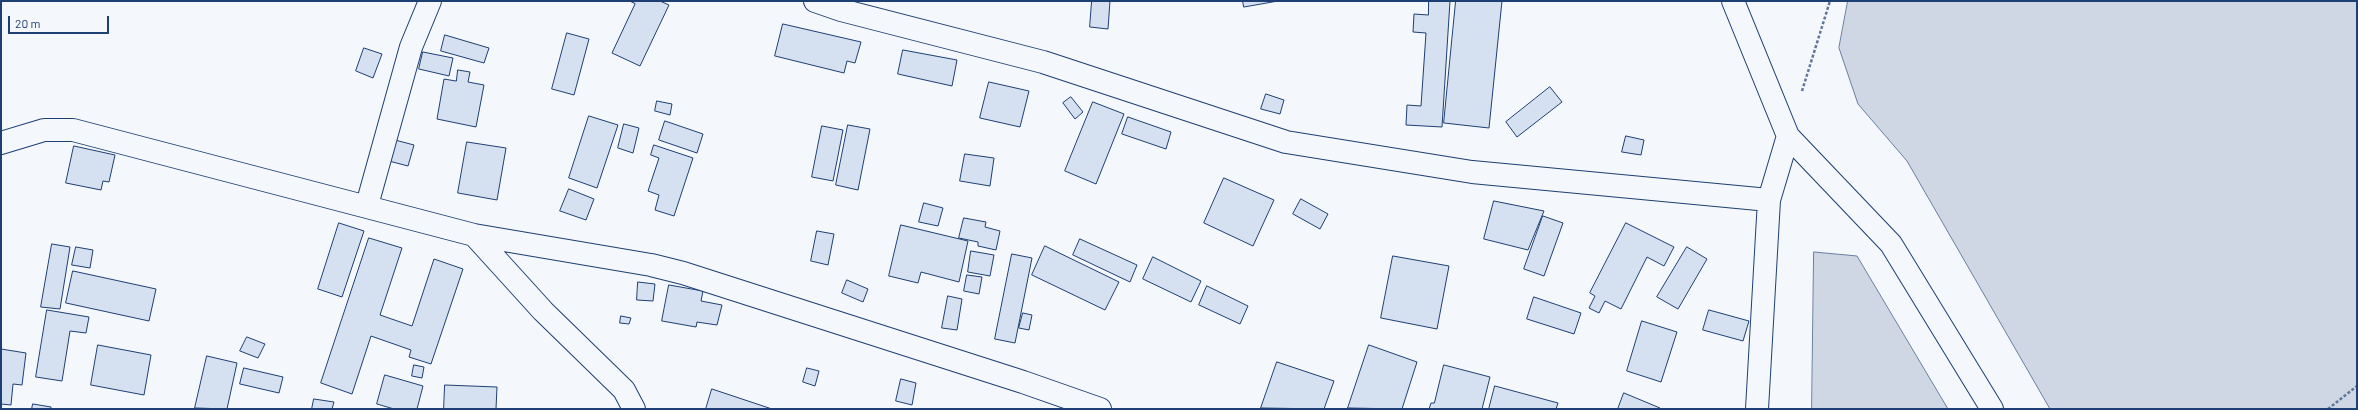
<!DOCTYPE html>
<html>
<head>
<meta charset="utf-8">
<style>
	body { margin:0 }
	#map { position:relative; width:2358px; height:410px; overflow:hidden; background:#f4f7fb; font-family:Barlow,sans-serif }
	canvas { display:block }
	.frame { position:absolute; inset:0; border:2px solid #1d3f73; pointer-events:none }
	.scale { position:absolute; left:8px; top:16px; width:101px; height:18px; box-sizing:border-box; border:2px solid #1d3f73; border-top:0; padding-left:5px; font-size:12px; line-height:14px; white-space:nowrap; color:#1d3f73; -webkit-text-stroke:3px #f4f7fb; paint-order:stroke }
</style>
</head>
<body>
<div id="map">
<canvas width="2358" height="410"></canvas>
<div class="frame"></div>
<div class="scale">20 m</div>
</div>
<script>
const c = document.querySelector('canvas').getContext('2d');
c.lineJoin = 'round';
function fill(path, color) {
  c.fillStyle = color;
  c.fill(path, 'evenodd');
}
function stroke(path, color, width, dash) {
  c.strokeStyle = color;
  c.lineWidth = width;
  c.lineCap = dash ? 'butt' : 'round';
  c.setLineDash(dash || []);
  c.stroke(path);
}
const water = new Path2D(`
	M1848,1H2357V409H2050L1907,161L1858,104L1839,48Z
	M1814,252L1857,256L1948,409H1812Z`);
const building = new Path2D(`
	M630,1H660L669,5L640,66L612,53L635,4Z
	M1092,1H1110L1108,29L1090,27Z
	M1243,1H1278L1244,7Z
	M1429,1H1450L1442,127L1406,125L1407,105L1421,106L1426,33L1413,32L1414,14L1428,15Z
	M1456,1H1502L1489,128L1444,123Z
	M783,24L861,42L855,63L847,61L844,73L775,56Z
	M567,33L589,39L574,95L552,89Z
	M445,35L489,48L484,63L441,51Z
	M364,48L382,54L373,78L356,71Z
	M903,50L957,60L952,86L898,74Z
	M423,52L453,58L449,76L419,69Z
	M458,70L470,72L468,82L484,85L476,127L437,119L444,79L456,81Z
	M989,82L1029,91L1020,127L980,118Z
	M1550,87L1562,102L1517,137L1506,122Z
	M1266,94L1284,100L1280,114L1261,109Z
	M1071,97L1083,112L1075,119L1063,103Z
	M657,101L672,104L670,115L655,111Z
	M1093,102L1124,114L1096,184L1065,171Z
	M589,116L618,125L597,188L569,178Z
	M1128,117L1171,132L1166,149L1122,134Z
	M665,121L703,134L697,153L659,140Z
	M624,124L639,128L633,153L618,148Z
	M848,125L870,129L858,190L836,185Z
	M822,126L843,130L833,181L812,177Z
	M1626,136L1644,140L1641,155L1622,152Z
	M395,140L414,145L408,166L389,161Z
	M467,142L506,148L497,200L458,193Z
	M654,145L693,158L674,216L655,210L659,195L648,191L659,158L651,155Z
	M74,146L115,155L109,182L103,181L101,190L66,183Z
	M965,154L994,158L990,186L960,181Z
	M1224,178L1274,200L1253,246L1204,223Z
	M569,189L594,199L586,220L560,211Z
	M1301,199L1328,214L1320,229L1293,214Z
	M1494,201L1544,211L1528,250L1484,239Z
	M924,203L943,208L938,226L919,222Z
	M1543,216L1563,223L1544,276L1524,269Z
	M964,218L986,222L985,227L1000,231L996,250L978,246V242L959,238Z
	M339,223L364,231L342,297L318,289Z
	M1626,223L1674,247L1664,266L1647,257L1621,309L1605,301L1599,313L1589,308L1595,296L1590,293Z
	M901,225L968,241L959,282L921,272L918,283L889,276Z
	M817,231L834,234L828,265L811,261Z
	M369,238L402,248L380,315L412,326L434,259L463,269L431,364L409,357L411,350L371,336L352,394L321,383Z
	M1080,239L1137,265L1130,282L1073,255Z
	M52,244L70,247L60,309L41,307Z
	M1045,246L1119,282L1105,310L1032,275Z
	M76,247L93,250L90,268L72,265Z
	M1687,247L1707,259L1678,309L1657,297Z
	M971,251L994,255L990,276L968,272Z
	M1012,254L1032,258L1015,343L995,339Z
	M1393,256L1449,266L1437,329L1381,318Z
	M1153,257L1201,281L1191,302L1143,279Z
	M73,271L156,289L149,321L66,303Z
	M967,275L982,277L979,294L964,291Z
	M847,280L868,289L863,302L842,293Z
	M638,282L655,284L653,301L637,300Z
	M669,285L703,291L701,301L722,305L717,325L697,322L696,327L662,321Z
	M1207,286L1248,306L1240,324L1199,305Z
	M948,296L962,299L957,330L942,328Z
	M1534,297L1581,313L1574,334L1527,319Z
	M47,310L89,317L86,333L70,331L62,381L36,377Z
	M1709,310L1749,321L1743,341L1703,330Z
	M1023,313L1032,315L1029,330L1019,328Z
	M621,316L631,318L629,324L620,323Z
	M1642,321L1677,332L1661,382L1627,371Z
	M247,337L265,344L258,358L240,351Z
	M98,345L151,355L144,395L91,385Z
	M1369,345L1417,362L1402,409L1348,408Z
	M1,349L26,353L22,385L13,384L11,405L1,404Z
	M207,356L237,363L227,409L195,408Z
	M1277,362L1334,381L1324,409L1261,408Z
	M414,365L424,367L422,378L412,376Z
	M1444,365L1490,377L1482,409H1429L1431,403H1434Z
	M244,368L283,377L279,393L240,384Z
	M807,368L819,371L815,386L803,382Z
	M385,375L423,386L417,409H394L377,404Z
	M901,379L916,383L912,405L896,401Z
	M445,385L497,387L496,409H444Z
	M1495,386L1558,403L1556,409H1489Z
	M712,389L772,409H706Z
	M1624,393L1660,408V409H1618Z
	M314,399L334,402L332,409H312Z
	M33,404L51,407V409H32Z`);
const path = new Path2D(`
	M1802,91L1830,1
	M2328,409L2357,386`);
const minor = new Path2D(`
	M815,1L841,10L1043,62L1286,142L1472,172L1769,200
	M1733,1L1788,136L1891,244L1992,409
	M1,143L44,130H73L474,235L651,265L683,273L1023,382L1100,409
	M367,205L411,47L430,1
	M474,235L543,311L624,390L634,409
	M1757,409L1769,200L1788,136`);
fill(water, '#cfd7e4');
stroke(water, '#687fa3', 1);
fill(building, '#d5e0f0');
stroke(building, '#1d3f73', 1);
stroke(minor, '#1d3f73', 24);
stroke(path, '#5e769c', 2.5, [3, 2]);
stroke(minor, '#f4f7fb', 22);
</script>
</body>
</html>
